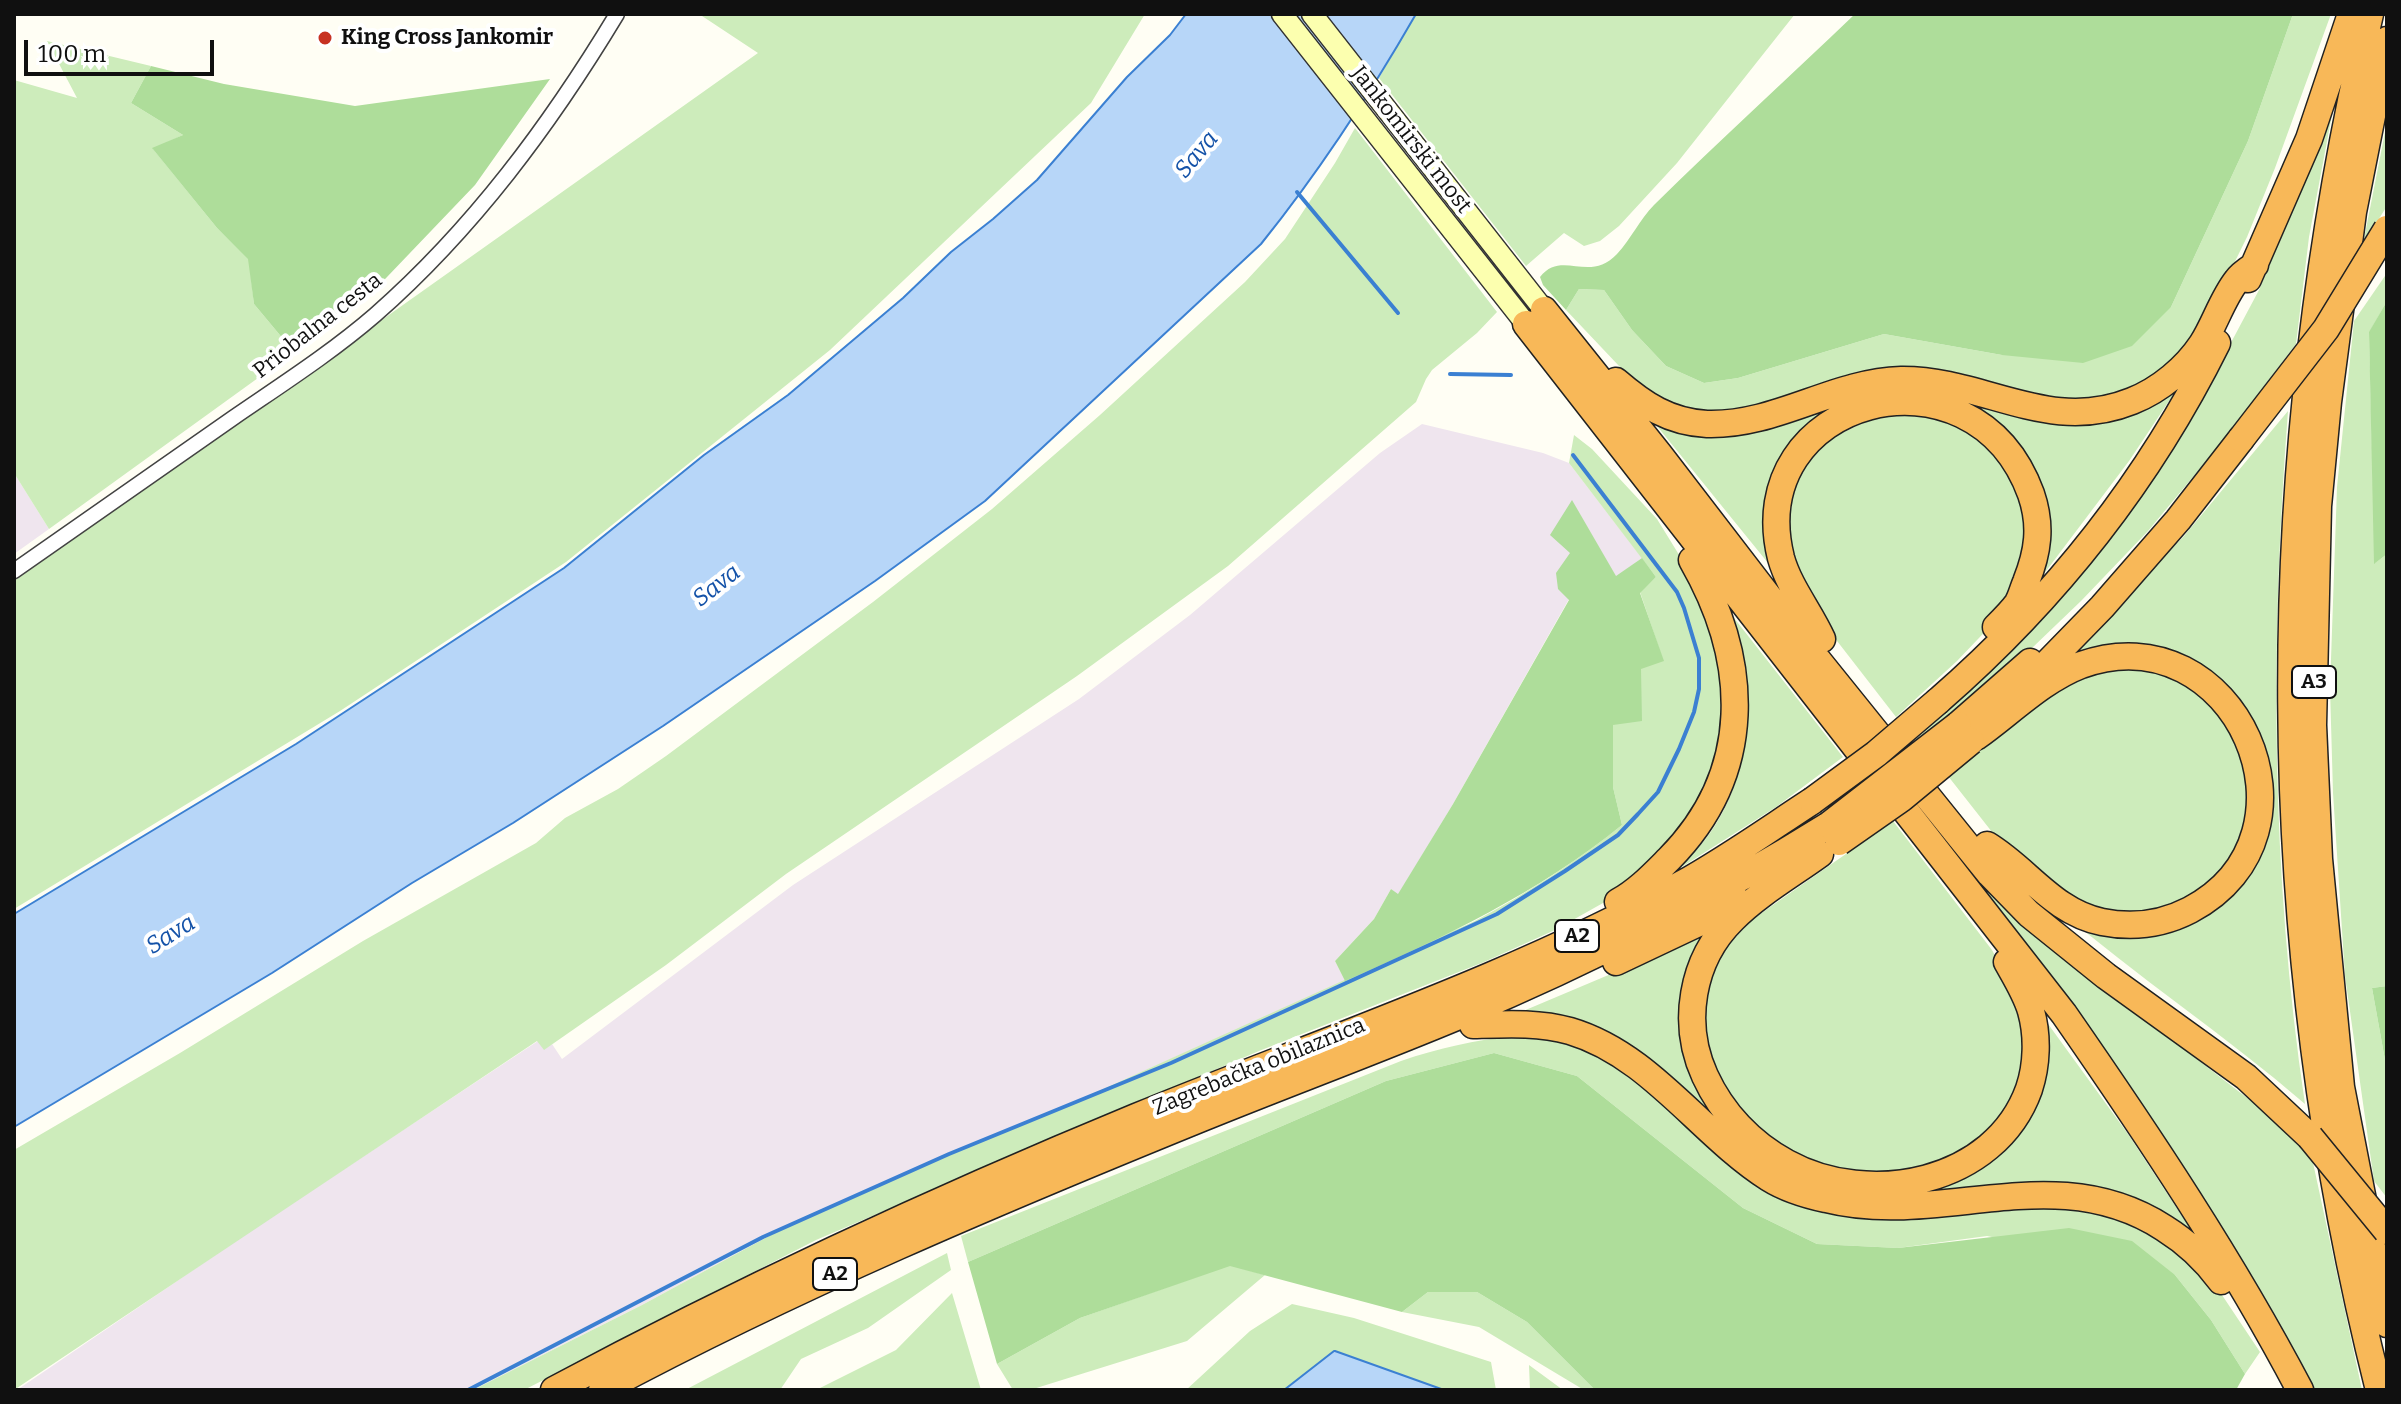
<!DOCTYPE html>
<html>
<head>
<meta charset="utf-8">
<style>
	body { margin:0 }
	#map { position:relative; width:2401px; height:1404px; overflow:hidden; background:#fffef4; font-family:Bitter,serif }
	canvas { display:block }
	.frame { position:absolute; inset:0; border:16px solid #101010; pointer-events:none }
	.scale { position:absolute; left:24px; top:40px; width:190px; height:36px; box-sizing:border-box; border:4px solid #101010; border-top:0; padding-left:10px; font-size:24px; line-height:28px; white-space:nowrap; color:#101010; -webkit-text-stroke:6px #fff; paint-order:stroke }
</style>
</head>
<body>
<div id="map">
<canvas width="2401" height="1404"></canvas>
<div class="frame"></div>
<div class="scale">100 m</div>
</div>
<script>
const c = document.querySelector('canvas').getContext('2d');
c.lineJoin = 'round';
function fill(path, color) {
  c.fillStyle = color;
  c.fill(path, 'evenodd');
}
function stroke(path, color, width, dash) {
  c.strokeStyle = color;
  c.lineWidth = width;
  c.lineCap = dash ? 'butt' : 'round';
  c.setLineDash(dash || []);
  c.stroke(path);
}
function label(font, color, halo, rows, align = 'center') {
  c.font = font + ' Bitter,serif';
  c.lineWidth = 8;
  c.setLineDash([]);
  c.textBaseline = 'middle';
  c.strokeStyle = halo;
  c.fillStyle = color;
  for (const [text, x, y, turn = 0] of rows) {
    c.save();
    c.translate(x, y);
    c.rotate((+turn || 0) * Math.PI / 180);
    c.textAlign = isNaN(turn) ? turn : align;
    if (halo) c.strokeText(text, 0, 0);
    c.fillText(text, 0, 0);
    c.restore();
  }
}
const industrial = new Path2D(`
	M1422,424L1543,453L1569,463L1642,558L1616,577L1572,501L1569,599L1453,804L1398,895L1391,889L1374,919L1335,961L1345,981L1090,1095L806,1216L642,1305L473,1390H17L252,1230L538,1041L544,1049L552,1044L562,1059L793,885L1079,699L1190,615L1380,453Z
	M14,473L49,529L14,554Z`);
const green = new Path2D(`
	M699,14H1145L1091,103L830,350L566,562L340,711L14,909V581L758,53Z
	M1416,14H1795L1677,163L1619,226L1600,241L1584,246L1564,233L1526,266L1379,78Z
	M2293,14H2331L2275,168L2247,237L2217,298L2199,331L2164,372L2132,390L2080,403L1990,385L1726,415L1676,410L1637,385L1566,310L1579,289L1604,290L1632,330L1666,366L1704,383L1738,378L1884,334L2002,355L2171,307L2248,141Z
	M47,41L151,66L131,103L183,135L153,149L217,228L249,259L254,304L294,352L49,529L14,473V80L77,98Z
	M2334,104L2309,237L2296,344L2217,448L2148,531L2081,601L2007,672L1919,745L1915,740L2001,660L2210,382L2259,290Z
	M2387,122V206L2363,244Z
	M1355,128L1497,312L1477,333L1432,370L1426,379L1416,402L1228,566L1077,676L786,874L666,965L544,1050L537,1041L14,1390V1150L180,1053L363,941L536,843L565,818L618,789L666,756L873,602L992,509L1100,415L1245,282L1285,239L1335,163Z
	M2387,273V301L2369,333L2375,563L2387,554V986L2372,988L2387,1071V1198L2374,1181L2345,976L2333,793L2330,688L2337,487L2354,321Z
	M2183,380L2129,461L2037,583L2036,476L2025,456L2011,438L1924,394L1787,459L1781,579L1657,426L1676,432L1848,399L1932,392L2026,418Z
	M1909,408L1986,437L2026,506V559L1999,617L1957,661L1896,717L1820,619L1801,590L1783,515L1798,470L1847,423Z
	M2288,411C2270,643 2271,873 2305,1104C2225,1035 2137,977 2057,908L2074,919L2209,910L2270,781L2267,756L2260,735L2243,707L2222,685L2170,657L2048,675L2184,536Z
	M1574,435L1592,449L1657,519L1705,597L1721,644L1727,733L1698,813L1619,894L1555,930L1484,962L1259,1051L816,1240L524,1390H473L642,1305L806,1216L1090,1095L1475,921C1527,893 1576,862 1622,825L1613,787V725L1641,668L1663,660L1640,592L1656,577L1569,463Z
	M1727,609L1843,757L1776,807L1677,870C1688,858 1700,847 1710,833C1737,795 1752,740 1746,693C1743,665 1735,637 1727,609Z
	M2115,670H2149L2175,676L2228,717L2251,777L2241,848L2195,899L2137,916L2091,911L2003,846L1948,776C1997,735 2050,679 2115,670Z
	M1918,803L2154,1026L2255,1104L2312,1158L2362,1390H2314L2296,1355L1916,805Z
	M1893,821L1992,950L2010,983L2020,1010L2026,1054L2015,1100L1981,1144L1945,1164L1867,1176L1803,1160L1763,1135L1725,1092L1706,1044L1703,1016L1706,990L1724,949L1753,919Z
	M1726,917L1686,1038L1768,1164L1653,1065L1509,1017L1644,960Z
	M2043,1017L2128,1134L2199,1242L2171,1218L2133,1200L1874,1195L1991,1158Z
	M1514,1036L1552,1040L1589,1052L1629,1074L1758,1181L2077,1205L2153,1229L2212,1280L2260,1352L2245,1374L2211,1320L2175,1275L1987,1236L1898,1248L1817,1244L1743,1208L1577,1076L1494,1053L1386,1081L968,1262L961,1236L1401,1061C1439,1048 1475,1040 1514,1036Z
	M947,1253L951,1270L868,1328L801,1359L780,1390H685Z
	M1230,1265L1265,1275L1187,1341L1030,1390H1013L997,1364L1080,1318Z
	M1428,1292H1477L1527,1322L1595,1390H1584L1479,1327L1402,1312Z
	M952,1293L981,1390H816L896,1350Z
	M1292,1304L1354,1318L1491,1362L1496,1390H1444L1335,1351L1284,1390H1186L1250,1331Z
	M1529,1365L1563,1390H1530Z`);
const forest = new Path2D(`
	M1855,14H2293L2248,141L2171,307L2132,346L2083,363L2002,355L1884,334L1738,378L1704,383L1666,366L1632,330L1604,290L1579,289L1566,310L1543,285L1540,277C1562,249 1589,284 1617,254C1631,239 1640,219 1654,205C1720,140 1788,78 1855,14Z
	M151,66L224,84L355,106L550,79L475,185L365,300L294,352L254,304L248,259L217,228L152,148L183,135L131,103Z
	M2387,301V554L2374,564L2369,332Z
	M1572,500L1616,576L1642,558L1656,577L1640,593L1664,661L1641,669L1642,721L1613,725V787L1622,825C1538,893 1443,938 1345,981L1335,961L1374,919L1391,889L1398,894L1453,804L1569,600L1558,589L1556,573L1570,553L1550,535Z
	M2387,986V1071L2372,988Z
	M1494,1053L1577,1076L1743,1208L1817,1244L1898,1248L2069,1228L2132,1241L2175,1275L2211,1320L2245,1374L2236,1390H1595L1527,1322L1477,1292H1428L1402,1312L1230,1266L1080,1318L997,1364L968,1262L1386,1081Z`);
const water = new Path2D(`
	M1186,14H1416C1370,94 1319,172 1261,244L985,501L875,581L663,726L513,823L412,883L272,973L14,1127V914L296,744L564,568L704,455L788,395L903,298L951,252L993,219L1037,180L1127,77L1170,35Z
	M1334,1351H1335L1444,1390H1284Z`);
const stream = new Path2D(`
	M1297,192L1398,313
	M1450,374L1511,375
	M468,1390L763,1237L949,1154L1171,1063L1309,1000L1497,914L1565,871L1618,835L1638,814L1658,792L1679,749L1694,712L1699,689V658L1684,608L1677,592L1573,455`);
const minor = new Path2D(`
	M14,571C87,520 160,469 233,418C281,385 331,353 375,315C473,229 550,125 617,14`);
const secondary = new Path2D(`
	M1282,14L1526,324
	M1312,14L1544,310`);
const motorway = new Path2D(`
	M2370,14C2263,472 2264,934 2379,1390
	M2387,40L2353,212L2328,402L2318,506L2313,725L2319,859L2341,1087L2387,1324
	M2248,279L2309,139L2351,14
	M1544,310L1659,454L1808,648L1990,874L2029,914L2106,976L2246,1077L2310,1137
	M1526,324L2064,1014C2148,1135 2231,1259 2300,1390
	M1616,381C1644,405 1669,422 1707,424C1776,426 1833,382 1901,380C1984,379 2048,435 2132,401C2160,390 2186,368 2202,344C2215,324 2222,299 2237,280C2241,274 2249,269 2255,265
	M1822,639C1810,612 1789,587 1781,558C1741,398 1973,335 2031,494C2042,526 2038,552 2026,582C2023,589 2021,598 2017,604C2011,612 2003,620 1996,627
	M2024,687L2102,607L2178,520L2241,439
	M1938,701C2053,601 2149,480 2217,343
	M1958,725L2030,662
	M1976,737C2010,713 2042,680 2081,665C2235,610 2334,834 2190,910C2163,924 2132,928 2102,922C2053,912 2027,869 1987,845
	M1820,854C1791,875 1758,894 1733,919C1691,960 1681,1024 1705,1076C1722,1113 1751,1144 1787,1163C1869,1208 1995,1184 2029,1089C2037,1065 2038,1036 2031,1011C2026,994 2016,978 2007,962
	M1618,902C1638,891 1653,875 1669,859C1755,772 1750,661 1692,560
	M1616,962L1709,918L1738,901
	M1473,1025C1506,1024 1538,1022 1570,1031C1651,1055 1700,1134 1769,1178C1785,1188 1807,1195 1826,1199C1941,1228 2054,1157 2164,1228C2188,1243 2205,1259 2221,1281
	M554,1390C743,1289 937,1199 1136,1117C1318,1042 1509,979 1682,884C1727,859 1769,829 1812,801
	M602,1390C796,1286 998,1201 1202,1118C1288,1083 1375,1051 1461,1015C1588,962 1712,898 1829,825`);
const motorwayBridge = new Path2D(`
	M2241,439L2326,329L2387,229
	M1812,801L1876,754L1938,701
	M1829,825L1958,725
	M1839,842L1902,798L1971,741
	M2310,1137L2387,1231`);
const markers = [
	[325,38,8,"#c73222"]
];
const shields = [
	[2314,682,44],
	[1577,936,44],
	[835,1274,44]
];
const shieldNames = [
	["A3",2314,682],
	["A2",1577,936],
	["A2",835,1274]
];
const poiNames = [
	["King Cross Jankomir",341,38]
];
const streetNames = [
	["Jankomirski most",1411,140,52],
	["Priobalna cesta",318,326,-38],
	["Zagrebačka obilaznica",1259,1067,-22]
];
const waterNames = [
	["Sava",1197,155,-50],
	["Sava",717,586,-38],
	["Sava",171,935,-32]
];
fill(industrial, '#efe5ee');
fill(green, '#cdecbb');
fill(forest, '#aedd9a');
fill(water, '#b7d6f8');
stroke(water, '#3b80d2', 2);
stroke(stream, '#3b80d2', 4);
stroke(minor, '#434343', 17);
stroke(secondary, '#323232', 23);
stroke(motorway, '#212121', 29);
stroke(minor, '#fff', 14);
stroke(secondary, '#fcffaf', 20);
stroke(motorway, '#f8b858', 26);
stroke(motorwayBridge, '#212121', 29, []);
stroke(motorwayBridge, '#f8b858', 26);
for (const [x, y, r, color] of markers) {
  const dot = new Path2D();
  dot.arc(x, y, r, 0, 2 * Math.PI);
  c.fillStyle = color;
  c.fill(dot);
  stroke(dot, '#fff', 3);
}
for (const [x, y, w] of shields) {
  const box = new Path2D();
  box.roundRect(x - w / 2, y - 16, w, 32, 6);
  c.fillStyle = '#fff';
  c.fill(box);
  stroke(box, '#101010', 2);
}
label('bold 20px', '#101010', null, shieldNames);
label('bold 22px', '#101010', '#fff', poiNames, 'left');
label('22px', '#101010', '#fff', streetNames);
label('italic 24px', '#1452a8', '#fff', waterNames);
</script>
</body>
</html>
